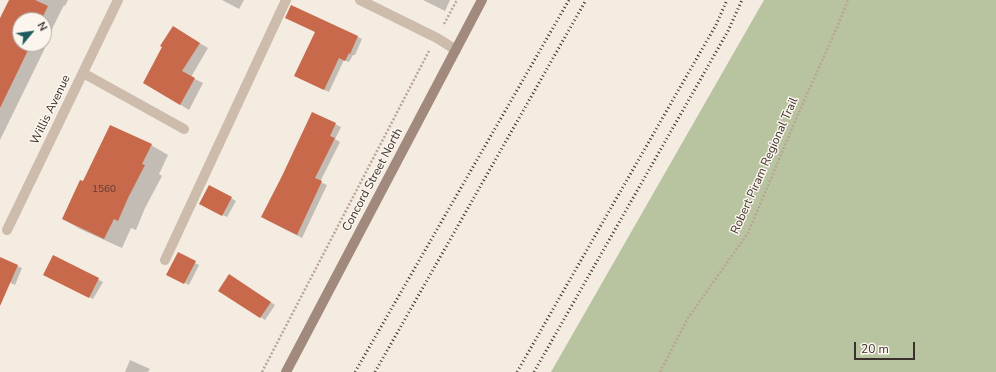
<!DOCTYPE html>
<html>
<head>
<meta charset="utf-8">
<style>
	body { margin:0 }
	#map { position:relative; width:996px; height:372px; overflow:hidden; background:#f4ebe1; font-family:"Nunito Sans",sans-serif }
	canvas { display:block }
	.north { position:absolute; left:12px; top:12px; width:40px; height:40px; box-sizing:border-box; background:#fbf5ee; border:1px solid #aea6a0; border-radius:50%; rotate:61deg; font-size:11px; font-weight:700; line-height:16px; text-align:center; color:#3b302b }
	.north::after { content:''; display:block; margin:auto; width:14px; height:18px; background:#1f5a5e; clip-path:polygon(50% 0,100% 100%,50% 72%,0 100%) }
	.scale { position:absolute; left:854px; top:342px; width:61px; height:18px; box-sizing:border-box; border:2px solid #3b302b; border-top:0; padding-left:5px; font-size:12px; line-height:14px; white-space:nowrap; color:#3b302b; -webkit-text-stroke:3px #fbf5ee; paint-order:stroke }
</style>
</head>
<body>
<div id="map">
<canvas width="996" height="372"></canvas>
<div class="north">N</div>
<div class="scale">20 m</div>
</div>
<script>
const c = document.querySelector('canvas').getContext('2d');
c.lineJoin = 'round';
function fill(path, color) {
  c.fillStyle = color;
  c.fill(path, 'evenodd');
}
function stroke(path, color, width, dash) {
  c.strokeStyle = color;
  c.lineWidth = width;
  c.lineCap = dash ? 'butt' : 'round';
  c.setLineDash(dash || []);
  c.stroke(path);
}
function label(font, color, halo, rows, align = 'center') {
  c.font = font + ' "Nunito Sans",sans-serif';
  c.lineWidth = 3;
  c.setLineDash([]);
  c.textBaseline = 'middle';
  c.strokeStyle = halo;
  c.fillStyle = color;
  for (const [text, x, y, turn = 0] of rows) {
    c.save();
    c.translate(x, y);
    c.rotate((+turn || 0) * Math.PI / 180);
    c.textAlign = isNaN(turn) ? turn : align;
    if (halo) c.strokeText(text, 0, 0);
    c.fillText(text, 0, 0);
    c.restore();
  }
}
const green = new Path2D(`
	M764,0H996V372H551Z`);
const shadow = new Path2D(`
	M10,0H68L65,6L64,5L43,47L45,48L0,140V24ZM20,20H44V44H20Z
	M222,0H244L239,9Z
	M423,0H450L445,11Z
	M292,6L362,39L355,55H353L349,62L344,60L329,92L299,78L316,32Z
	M173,27L208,48L191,77L203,83L189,110L144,82Z
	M335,124L341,127L335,139L340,142L320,182L327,185L302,238L267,220Z
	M151,145L168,155L159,174L162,176L145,208L136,230L131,228L122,248L80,229L63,219L84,183Z
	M231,198L236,201L227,217L204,206Z
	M178,254L199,265L189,285L172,277Z
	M53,257L103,282L93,299L48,277Z
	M0,261L17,266L22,268L15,285L0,278Z
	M234,278L275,305L265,320L220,290Z
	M130,360L150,369L148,372H125Z`);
const building = new Path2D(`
	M9,0H35L48,6L41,20H20V44H31L0,108V18Z
	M291,5L358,36L350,54L349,53L345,61L339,58L324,90L294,76L315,32L285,18Z
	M173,26L200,43L182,71L195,78L180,105L143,83L162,47L160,46Z
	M312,112L336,123L330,136L335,138L315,178L322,181L297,235L261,217L282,176Z
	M110,125L152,144L142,164L145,165L128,198L118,221L114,219L104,239L62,219L80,180L83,181Z
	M209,185L232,197L222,216L199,204Z
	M178,252L196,261L184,284L166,275Z
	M53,255L99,278L89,298L43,275Z
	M0,257L18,265L0,306Z
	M229,274L271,302L260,318L218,291Z`);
const path = new Path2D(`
	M444,24L457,0
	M262,372L429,51
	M660,372L688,318L748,233L796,119L838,25L848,0`);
const service = new Path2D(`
	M83,73L184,129
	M165,260L286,0`);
const minor = new Path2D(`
	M360,0L437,38L456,50
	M7,230L118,0`);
const secondary = new Path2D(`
	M286,372L482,0`);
const rail = new Path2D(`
	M355,372L569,0
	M375,372L586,0
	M517,372L690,70L716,25L727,0
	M534,372L728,31L742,0`);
const numberNames = [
	["1560",104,190]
];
const streetNames = [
	["Willis Avenue",51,110,-64],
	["Robert Piram Regional Trail",765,166,-66],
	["Concord Street North",373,180,-62]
];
fill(green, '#b8c4a0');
fill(shadow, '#0003');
fill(building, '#c8694b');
stroke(path, '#b9a596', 2.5, [2, 2]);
stroke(service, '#cdbbac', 10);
stroke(minor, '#cdbbac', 10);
stroke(secondary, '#a18a7d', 10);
stroke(rail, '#3b302b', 3, [1, 3]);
label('10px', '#5e3e33', null, numberNames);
label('12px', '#3b302b', '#fbf5ee', streetNames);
</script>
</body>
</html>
